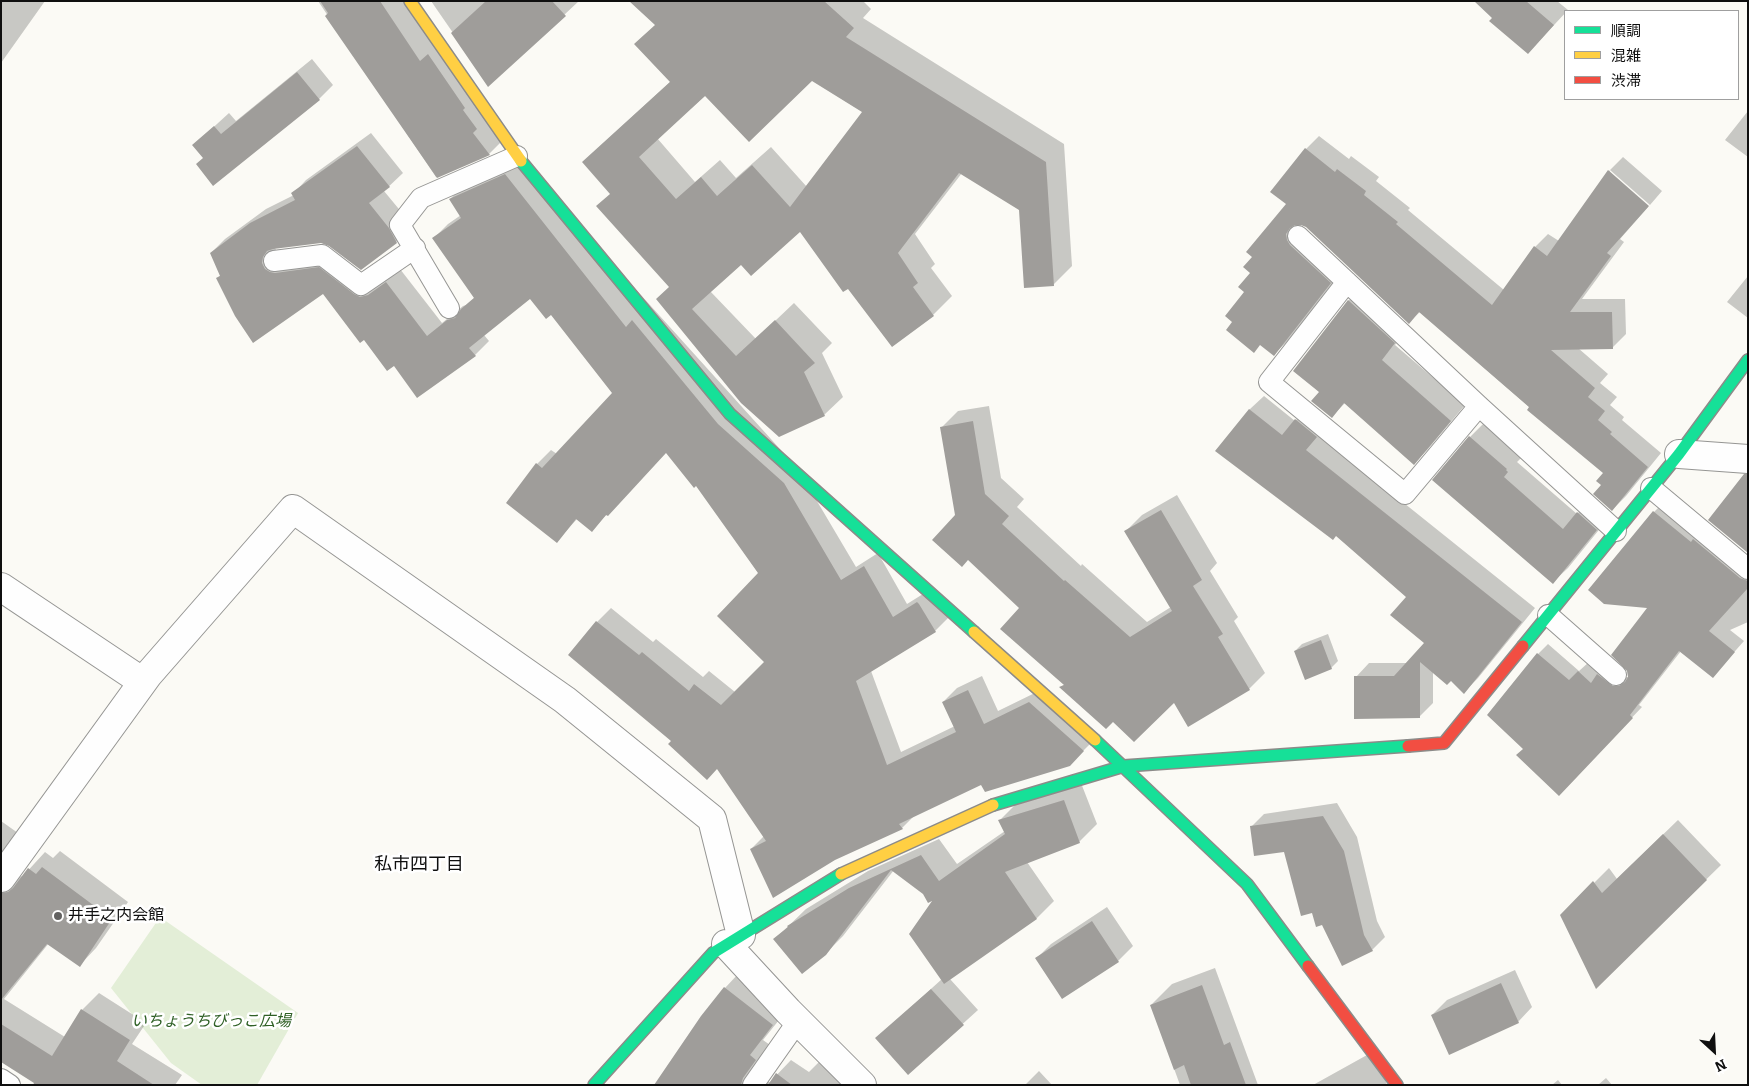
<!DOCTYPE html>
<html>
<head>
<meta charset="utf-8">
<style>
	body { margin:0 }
	#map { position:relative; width:1749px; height:1086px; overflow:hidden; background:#fbfaf5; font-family:Bitter,"Noto Sans JP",serif }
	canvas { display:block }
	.frame { position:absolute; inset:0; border:2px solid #0f0f0f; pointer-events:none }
	.legend { position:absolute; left:1564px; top:10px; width:175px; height:90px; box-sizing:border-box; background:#fff; border:1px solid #9f9f9f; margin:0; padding:6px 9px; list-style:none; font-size:15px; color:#0f0f0f }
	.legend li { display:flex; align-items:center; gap:10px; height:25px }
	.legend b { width:25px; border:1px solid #9f9f9f }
	.north { position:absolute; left:1689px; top:1026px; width:50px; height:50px; -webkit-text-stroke:4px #fff; paint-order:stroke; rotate:155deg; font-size:14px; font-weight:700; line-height:20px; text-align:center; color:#0f0f0f }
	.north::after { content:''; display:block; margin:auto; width:18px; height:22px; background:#0f0f0f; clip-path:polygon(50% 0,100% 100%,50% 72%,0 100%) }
</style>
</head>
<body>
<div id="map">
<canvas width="1749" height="1086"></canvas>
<div class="frame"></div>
<ul class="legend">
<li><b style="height:6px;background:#16e098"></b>順調</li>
<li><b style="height:6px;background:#ffcf43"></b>混雑</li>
<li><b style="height:6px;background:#f24e42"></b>渋滞</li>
</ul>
<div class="north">N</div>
</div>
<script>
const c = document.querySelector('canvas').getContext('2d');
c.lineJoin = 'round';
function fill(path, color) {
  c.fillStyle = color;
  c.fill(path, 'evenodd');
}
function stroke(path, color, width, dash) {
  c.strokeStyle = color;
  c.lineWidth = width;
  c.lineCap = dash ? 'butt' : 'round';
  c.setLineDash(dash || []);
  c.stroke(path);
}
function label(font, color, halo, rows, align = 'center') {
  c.font = font + ' Bitter,"Noto Sans JP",serif';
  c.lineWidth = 5;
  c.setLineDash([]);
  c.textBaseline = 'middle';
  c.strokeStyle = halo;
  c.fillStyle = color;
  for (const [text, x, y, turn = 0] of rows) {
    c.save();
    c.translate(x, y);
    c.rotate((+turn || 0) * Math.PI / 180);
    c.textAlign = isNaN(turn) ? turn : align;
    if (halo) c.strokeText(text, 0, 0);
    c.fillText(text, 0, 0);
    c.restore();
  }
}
const green = new Path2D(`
	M160,917L298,1013L257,1085H202L171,1063L111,988Z`);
const shadow = new Path2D(`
	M1,1H45L1,63Z
	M318,1H417L504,139L489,154L436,177Z
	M431,1H579L489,85Z
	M631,1H863L871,9L863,18L1064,144L1072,266L1053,285L1020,210L962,173L915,234L935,264L931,268L952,296L933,315L893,345L848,287L800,230L741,263L710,291L756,339L794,303L832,343L822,353L843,397L824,415L779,435L671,286L611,193L583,162L671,81L656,24ZM812,80L863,112L807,187L771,147L736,178L720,160L695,182L657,138L706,95Z
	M1476,1H1557L1568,10L1528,53Z
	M312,59L333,85L319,99L204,157L194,145L229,113L236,121Z
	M1748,111V157L1725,140Z
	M371,133L403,173L384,191L403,214L410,228L396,242L330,244L321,242L275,248L279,255L333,254L368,281L400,269L442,323L463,306L466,305L475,297L434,238L448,224L461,215L450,199L464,185L520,161L798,469L856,567L878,553L907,604L931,589L949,617L935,631L871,671L901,752L955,726L943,702L957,688L982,676L998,711L1043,689L1097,737L1069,765L982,783L914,816L902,828L751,849L764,836L717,767L673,740L569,655L597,622L611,608L653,642L656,639L703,677L709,671L735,692L766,662L759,574L697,484L667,451L592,530L577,519L557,541L507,502L537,464L551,450L557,454L614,393L551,314L530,297L484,335L489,341L475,355L394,364L364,339L323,292L217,278L221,275L211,253L225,239L266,209L294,195L293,194L306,180Z
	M1319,136L1349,159L1351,156L1379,177L1376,181L1410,208L1408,210L1504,290L1535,247L1548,234L1559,241L1610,170V172L1648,207L1620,239L1624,242L1582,299H1625L1626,334L1612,348H1578L1608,374L1600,383L1617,397L1610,405L1624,417L1622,420L1661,453L1626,496L1612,510L1603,485L1605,473L1420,312L1409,322L1307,226L1300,222L1303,231L1344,269L1288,341L1274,354L1234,322L1252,273L1254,257L1287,204L1306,149Z
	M1623,157L1662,191L1650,205L1610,170Z
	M1748,276V318L1727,302Z
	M1364,286L1408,328L1395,345L1465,405L1428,449L1414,463L1346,402L1332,416L1320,392L1294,371L1349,300Z
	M1264,396L1295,421L1310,406L1319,435L1535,608L1478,678L1464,692L1451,680L1433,672V703L1419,717L1356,677L1369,663H1407L1426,642L1407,596L1336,535L1217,451L1250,409Z
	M989,406L1001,478L1024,499L1017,507L1081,566L1082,564L1147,622L1171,607L1126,531L1142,515L1177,495L1217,563L1210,571L1238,617L1234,621L1265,673L1249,689L1174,701L1113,720L1061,687L1065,684L1021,608L956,515L941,428L958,411Z
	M1485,422L1522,457L1517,462L1577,514L1593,498L1611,515L1568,568L1553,582L1434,480L1470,437Z
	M1664,502L1748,566V622L1730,630L1744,641L1713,676L1681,651L1639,705L1642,707L1569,784L1525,748L1538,654L1548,644L1579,671L1589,662L1624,677H1629L1649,607L1590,590L1654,512Z
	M1328,634L1338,661L1331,668L1295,651L1302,644Z
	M1081,783L1097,824L1079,842L1027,862L1054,901L1037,918L950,979L978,1010L914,1068L892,1024L942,979L936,898L924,893L894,870L843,936L825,954L775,939L806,909L868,871L939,839L957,864L1005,831L1000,820L1017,803Z
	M1337,803L1357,837L1377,921L1385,937L1372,950L1322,924L1313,911L1285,850L1251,827L1264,814Z
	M1678,820L1721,865L1596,987L1562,915L1609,868L1617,879Z
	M1,821L18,833L17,877L23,876L45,852L53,858L60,851L128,902L96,948L80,965L49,943L4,999L65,1037L82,1010L99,993L146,1023L132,1044L182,1075L175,1085H39L1,1061Z
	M1107,907L1133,946L1118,961L1037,958L1051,944Z
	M1215,968L1258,1085H1180L1151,1005L1172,984Z
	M1515,970L1532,1007L1518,1022L1432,1015L1447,1000Z
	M739,973L787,1010L763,1040L770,1045L760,1080L770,1082L791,1060L809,1072L827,1054L870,1085H655L702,1017L725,988Z
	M1376,1050L1387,1085H1313Z
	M1039,1071L1052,1085H1025Z
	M1606,1078L1612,1085H1598Z
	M1558,1080L1562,1085H1552Z`);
const building = new Path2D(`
	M320,1H380L420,61L428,54L465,108L463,110L477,129L473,133L490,155L437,178L325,16L328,13Z
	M486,1H552L566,16L488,87L451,33Z
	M629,1H824L854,28L846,37L1046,162L1054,286L1024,288L1019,210L959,173L898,253L918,283L913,287L934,316L892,347L848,289L843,292L800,232L751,276L741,265L692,309L736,356L775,320L815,363L804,372L825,416L779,437L741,403L656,299L669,287L596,206L610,194L582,162L670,82L634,44L655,25ZM812,81L862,112L790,207L752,165L717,196L701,177L676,199L639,157L705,96L749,142Z
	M1474,1H1526L1554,25L1528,54L1489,21L1492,18Z
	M297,72L320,100L213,186L196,164L203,158L192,145L214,126L221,134Z
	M357,146L390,187L369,203L389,228L397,243L361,270L329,246L321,243L273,249L267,251L263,257L262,263L265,269L270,272L275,273L319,267L354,294L360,297L368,295L386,282L427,336L447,320L455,318L461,309L474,298L432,238L461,218L449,199L505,174L626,327L632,320L718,424L784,483L841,580L864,566L893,617L917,602L919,604L936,632L856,681L887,765L956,732L942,702L968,690L984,724L1029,702L1084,751L1070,766L985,792L981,785L899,824L903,829L835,860L773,898L750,849L766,841L717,769L707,780L668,744L671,741L568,655L596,621L639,655L642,652L689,691L694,684L721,705L764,662L717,616L758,573L696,486L694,488L666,453L608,516L606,515L592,532L576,519L557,543L506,503L536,463L542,468L612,393L551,315L546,319L530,299L469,348L476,356L417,398L394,366L387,371L364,340L360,343L323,294L253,343L235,316L216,278L220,276L210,253L250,223L295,200L291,193Z
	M1305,148L1335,172L1337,169L1366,191L1364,195L1398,222L1396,224L1492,305L1534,246L1547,256L1608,170L1649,206L1607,253L1611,256L1570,312H1612L1613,349L1551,350L1595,388L1588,397L1605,411L1598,420L1612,432L1610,434L1648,467L1612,511L1593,494L1601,485L1596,481L1603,473L1527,410L1529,407L1419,312L1409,324L1306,227L1301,225H1295L1290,228L1286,234L1287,240L1290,245L1331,283L1274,356L1260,345L1254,353L1226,330L1232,322L1225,316L1244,292L1238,287L1250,273L1243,267L1252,257L1246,252L1286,204L1270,192Z
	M1348,300L1395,343L1382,360L1451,421L1414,465L1344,403L1332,418L1311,401L1319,392L1293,371Z
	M1249,409L1282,435L1295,419L1317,437L1306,450L1522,622L1464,694L1451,681L1447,685L1420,662V718L1354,719V676H1394L1424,643L1390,615L1406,597L1336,536L1333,540L1215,451Z
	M973,421L985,494L1009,516L1002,524L1064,581L1065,580L1130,637L1172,611L1124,531L1161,510L1202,580L1193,586L1223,634L1218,637L1250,690L1188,727L1174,703L1134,742L1113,722L1106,729L1059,687L1064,685L1000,629L1019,608L968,560L962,567L932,540L955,515L940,427Z
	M1469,436L1507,469L1506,470L1508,472L1504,477L1563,529L1577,512L1597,530L1553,584L1432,480Z
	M1744,474H1748V553L1708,520Z
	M1653,511L1691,542L1693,539L1740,578L1748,581V588L1709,631L1735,652L1713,678L1679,651L1630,715L1633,718L1559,796L1516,755L1523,749L1487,715L1537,653L1569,680L1578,671L1591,683L1597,674L1613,686H1619L1625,682L1628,677L1627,671L1611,655L1647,608L1604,604L1588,590Z
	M1321,640L1332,669L1305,680L1294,651Z
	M1064,800L1080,843L1005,872L1037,919L944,984L909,934L932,901L928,903L923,894L891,870L826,955L802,974L773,939L788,927L787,926L849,888L921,855L939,881L1005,834L998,820Z
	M1323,816L1344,851L1364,935L1373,951L1342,966L1322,925L1316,927L1312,913L1301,916L1284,852L1254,856L1250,826Z
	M1663,834L1707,880L1596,989L1560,915L1593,881L1602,893Z
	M42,867L112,919L80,967L47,944L1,1000V893L8,892L13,888L28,868L36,874Z
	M1092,921L1119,962L1062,999L1035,958Z
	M1501,983L1519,1023L1449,1055L1431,1015Z
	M1202,985L1224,1045L1230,1042L1246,1085H1191L1184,1065L1174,1070L1150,1005Z
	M724,987L773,1025L750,1055L756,1060L743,1078L741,1085H654L701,1016Z
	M931,989L964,1025L908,1075L875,1038Z
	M81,1009L130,1040L117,1061L154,1085H33L34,1083L1,1062V1024L52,1056Z
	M776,1073L792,1085H768Z`);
const lane = new Path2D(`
	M1298,236L1347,282
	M274,261L322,255L361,285L415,248
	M449,308L400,225L421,198L517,156
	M1479,406L1405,494L1269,382L1347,282L1479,406L1616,531
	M1651,488L1748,569
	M1548,615L1616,675
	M1,1079L10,1085
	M753,1085L798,1021`);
const street = new Path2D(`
	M1679,454L1748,459
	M1,587L143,682
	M1,878L148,675L293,509L565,700L712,819L741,935
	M726,944L788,1011L862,1085`);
const fast = new Path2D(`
	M521,161L730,414L974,632
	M1523,646L1679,454L1748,360
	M1095,740L1247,884L1308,966
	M993,805L1124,766L1408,746
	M594,1085L713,953L841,874`);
const slow = new Path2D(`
	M410,1L521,161
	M974,632L1095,740
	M841,874L993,805`);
const jam = new Path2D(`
	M1408,746L1444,743L1523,646
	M1308,966L1397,1085`);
const markers = [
	[58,916,5,"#626160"]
];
const poiNames = [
	["井手之内会館",68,916]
];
const parkNames = [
	["いちょうちびっこ広場",211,1022]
];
const neighbourhoodNames = [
	["私市四丁目",419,865]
];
fill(green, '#e3eed7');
fill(shadow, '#0003');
fill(building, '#9f9d9a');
stroke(lane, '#959593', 22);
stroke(street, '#959593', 30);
stroke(fast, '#8c8b89', 14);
stroke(slow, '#8c8b89', 14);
stroke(jam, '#8c8b89', 14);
stroke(lane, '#fefefe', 20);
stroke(street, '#fefefe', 28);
stroke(fast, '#16e098', 11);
stroke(slow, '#ffcf43', 11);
stroke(jam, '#f24e42', 11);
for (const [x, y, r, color] of markers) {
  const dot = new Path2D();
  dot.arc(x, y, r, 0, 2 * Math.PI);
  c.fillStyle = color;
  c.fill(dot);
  stroke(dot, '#fff', 2);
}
label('16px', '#0f0f0f', '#fff', poiNames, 'left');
label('italic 16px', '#2f6026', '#fff', parkNames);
label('18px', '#0f0f0f', '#fff', neighbourhoodNames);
</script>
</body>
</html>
